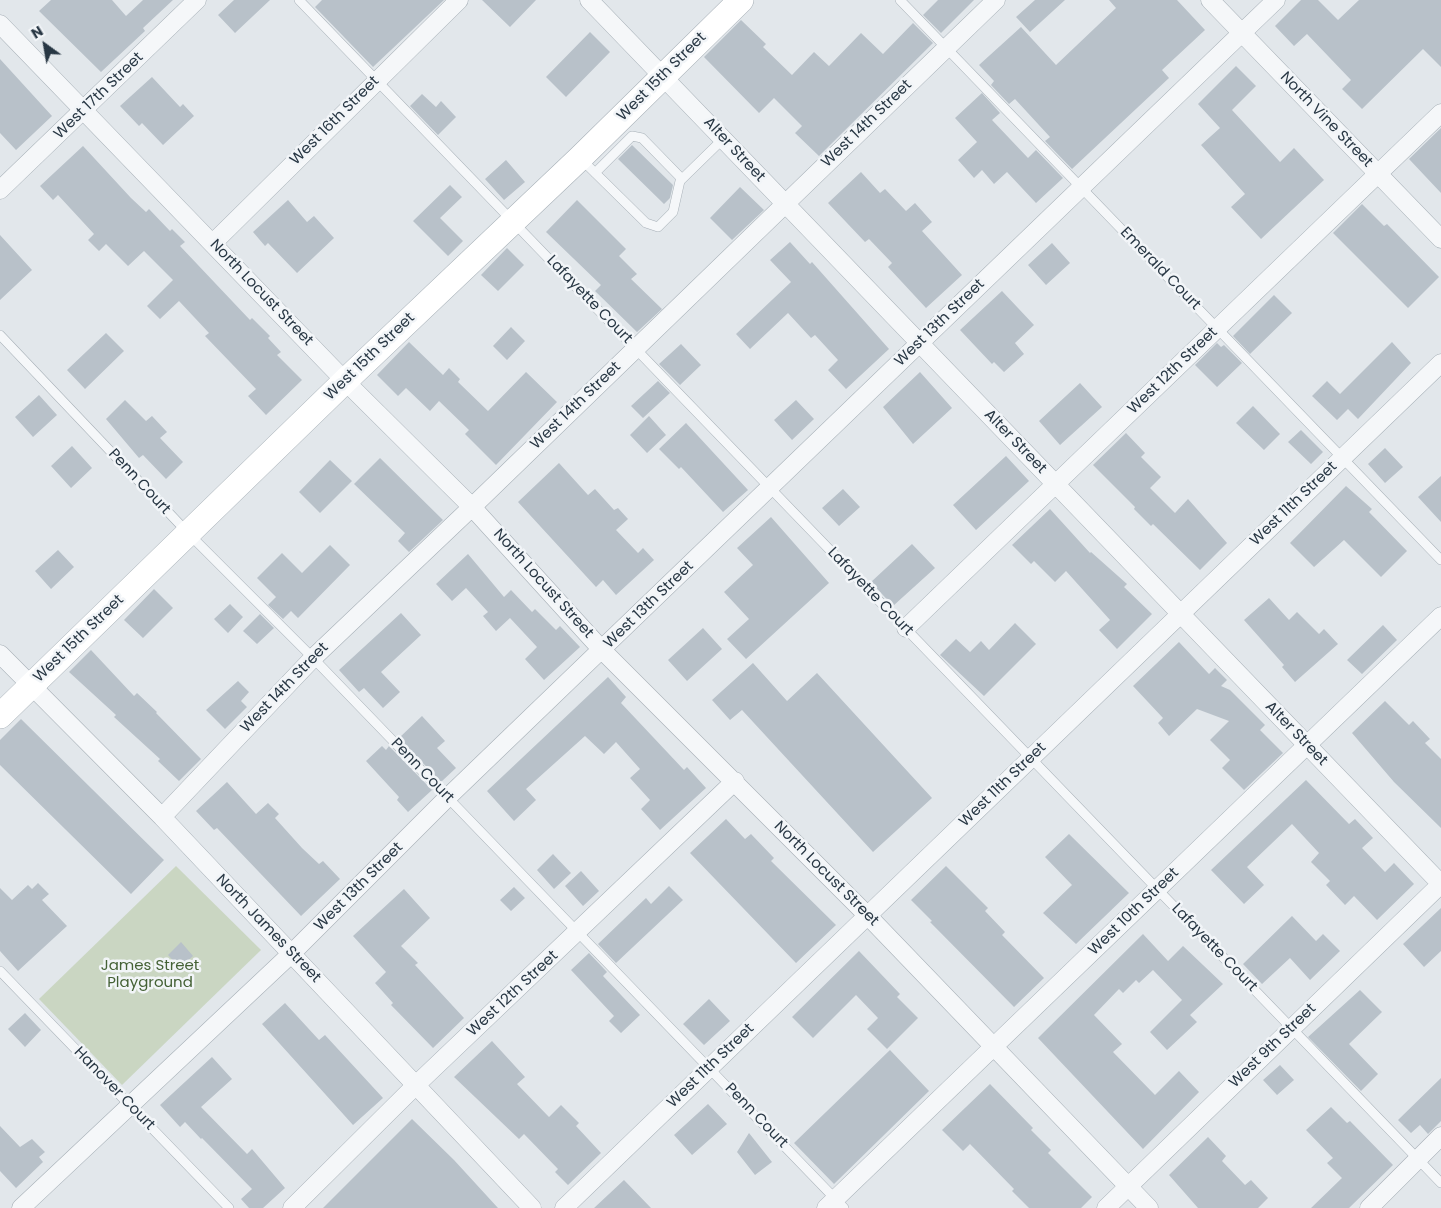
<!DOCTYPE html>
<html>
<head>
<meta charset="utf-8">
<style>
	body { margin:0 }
	#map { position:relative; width:1441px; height:1208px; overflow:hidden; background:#e2e7eb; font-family:Poppins,sans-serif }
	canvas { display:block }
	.north { position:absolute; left:20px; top:20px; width:50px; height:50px; -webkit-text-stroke:4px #f2f5f8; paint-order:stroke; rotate:328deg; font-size:14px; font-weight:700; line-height:20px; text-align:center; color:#283744 }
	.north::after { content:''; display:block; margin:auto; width:18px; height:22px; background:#283744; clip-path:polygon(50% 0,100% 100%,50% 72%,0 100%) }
</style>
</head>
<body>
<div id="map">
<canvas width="1441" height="1208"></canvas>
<div class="north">N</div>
</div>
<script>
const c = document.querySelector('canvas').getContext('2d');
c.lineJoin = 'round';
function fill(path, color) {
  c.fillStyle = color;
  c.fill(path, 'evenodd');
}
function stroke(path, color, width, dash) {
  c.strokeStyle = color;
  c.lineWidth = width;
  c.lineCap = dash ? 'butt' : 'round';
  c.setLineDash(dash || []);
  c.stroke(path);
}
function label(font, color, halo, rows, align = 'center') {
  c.font = font + ' Poppins,sans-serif';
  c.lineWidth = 5;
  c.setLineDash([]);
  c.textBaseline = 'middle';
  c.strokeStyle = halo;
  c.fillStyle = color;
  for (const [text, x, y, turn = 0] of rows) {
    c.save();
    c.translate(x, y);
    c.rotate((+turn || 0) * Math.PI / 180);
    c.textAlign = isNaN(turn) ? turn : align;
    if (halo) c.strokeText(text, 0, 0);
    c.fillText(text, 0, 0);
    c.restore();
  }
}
const green = new Path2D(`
	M176,866L261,950L122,1085L39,999Z`);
const building = new Path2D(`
	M51,0H112L126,16L143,0H173L143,28L145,31L101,72L39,11Z
	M234,0H270L235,33L218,15Z
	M322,0H444L373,67L315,7Z
	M482,0H536L510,27Z
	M938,0H974L941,33L923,15Z
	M1035,0H1065L1030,32L1016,17Z
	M1109,0H1177L1205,30L1162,70L1169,78L1072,169L1045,141L1050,137L1015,99L1009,104L991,85L994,81L979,65L1021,27L1056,65L1116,8Z
	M1301,0H1318L1338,20L1359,0H1441V67L1423,49L1362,109L1342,89L1351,80L1307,34L1294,46L1275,26Z
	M741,20L766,44L763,47L792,75L814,52L829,66L861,33L883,54L913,23L933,43L819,156L795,133L802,126L774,98L759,113L704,57Z
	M590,32L610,52L566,97L546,77Z
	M0,59L52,116L16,150L0,133Z
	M1236,66L1256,86L1232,110L1280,162L1294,148L1324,180L1261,239L1231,207L1245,194L1201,145L1220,128L1198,104Z
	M152,77L180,107L183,104L194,116L163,145L142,123L139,126L120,106Z
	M982,93L1000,113L992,120L1028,158L1036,150L1063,178L1036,203L1007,172L994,184L982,170L974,178L958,160L977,142L955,118Z
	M422,94L436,107L441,101L456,117L438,135L410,106Z
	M1441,128V193L1409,159Z
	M632,145L673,185L670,198L664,204L618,159Z
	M83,146L131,198L146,212L149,209L170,231L172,229L185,242L180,246L250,320L252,318L270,336L268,338L281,352L277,355L302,380L266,415L248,396L256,389L205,336L209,333L179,301L160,319L147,306L173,280L144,251L128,266L106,244L99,251L88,240L94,234L58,195L53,200L40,186Z
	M506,160L525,182L504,200L485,179Z
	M861,172L880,193L885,189L906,211L915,203L932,222L922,231L962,275L926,308L888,267L892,263L869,239L865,242L828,203Z
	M450,185L462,197L440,218L463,241L448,256L413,221Z
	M740,187L764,210L732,240L710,218Z
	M288,200L307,222L314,216L334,238L297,273L268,243L265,246L253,232Z
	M577,200L626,249L619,256L637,274L631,279L662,309L637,332L595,291L601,285L546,232Z
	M1362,204L1384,226L1387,224L1439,277L1408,308L1333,233Z
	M0,235L32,270L0,300Z
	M790,242L810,264L812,262L889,349L846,389L828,370L838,360L815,335L811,338L788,313L750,349L736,334L791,282L770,260Z
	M1052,243L1070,263L1046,285L1028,265Z
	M507,248L524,265L498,291L481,275Z
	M1002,291L1034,325L1015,343L1024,354L1004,372L994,362L992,364L960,330Z
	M1274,295L1292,313L1250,354L1233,336Z
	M511,327L525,341L507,360L493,346Z
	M106,333L124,351L85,389L67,370Z
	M409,342L443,375L449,368L460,379L458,382L488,411L526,372L557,402L496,465L465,434L469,430L439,401L430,411L406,388L398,396L377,375Z
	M1392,342L1411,363L1358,419L1348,409L1337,420L1312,396L1327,381L1340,394Z
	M1217,343L1221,347L1224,345L1242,363L1217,387L1195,365Z
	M681,344L701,365L680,385L659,364Z
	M920,372L952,408L913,444L883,407Z
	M658,381L670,393L643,418L631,406Z
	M1080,383L1102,407L1060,445L1039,421Z
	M39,395L57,415L33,437L15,417Z
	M125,400L146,421L152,416L167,432L160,438L183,462L166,479L143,455L139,458L106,419Z
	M796,400L814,419L792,440L774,420Z
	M1253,406L1280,434L1264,450L1236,423Z
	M649,416L666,435L647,453L630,435Z
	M686,423L748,490L723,512L681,467L679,469L659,449Z
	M1301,430L1323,452L1311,464L1288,442Z
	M1126,433L1145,453L1141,457L1161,477L1150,488L1175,513L1188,499L1227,543L1200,570L1153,524L1151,526L1134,509L1135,507L1093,465Z
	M72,446L92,468L71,488L51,466Z
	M1385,448L1403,467L1385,483L1368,464Z
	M1006,456L1029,481L976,530L953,505Z
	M380,458L443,520L409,552L398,541L405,533L354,484Z
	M330,460L352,481L320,513L299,492Z
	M559,463L588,495L595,489L614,510L618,508L628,519L616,530L638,553L643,548L654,560L616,595L603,580L596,587L518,502Z
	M1441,476V522L1418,497Z
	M1346,486L1372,509L1369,512L1407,551L1381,577L1344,540L1314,567L1290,543Z
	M843,489L860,507L839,526L822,508Z
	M1050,509L1090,553L1091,552L1127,584L1124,587L1152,614L1117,649L1099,630L1110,620L1066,571L1055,582L1034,561L1031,564L1012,545Z
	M771,517L829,583L746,659L727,639L749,619L724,592L753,565L737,548Z
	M912,544L935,568L893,606L871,582Z
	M330,545L350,565L298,618L291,611L283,619L268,605L276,597L257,578L282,553L302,573Z
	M58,550L74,567L51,589L35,571Z
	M468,554L504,597L511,590L532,612L535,609L556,630L560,626L580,647L544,680L525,659L537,647L510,618L496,631L483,616L488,612L466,588L452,601L436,584Z
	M154,589L173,608L143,638L124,620Z
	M1269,598L1289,620L1297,612L1319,634L1324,629L1338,644L1295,682L1282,667L1284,665L1244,620Z
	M230,604L243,617L228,633L214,619Z
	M401,613L421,635L381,672L400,692L383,708L364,688L359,692L339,670Z
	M260,614L274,628L257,644L243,631Z
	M1015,623L1036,644L984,696L940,655L956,639L970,652L981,641L989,650Z
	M1383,625L1397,640L1362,674L1347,660Z
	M703,628L722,649L687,681L668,660Z
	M1179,642L1209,674L1215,668L1227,680L1221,686L1230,690L1265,725L1260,730L1283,753L1244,790L1222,768L1230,760L1210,740L1229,721L1197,709L1169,736L1158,723L1163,718L1133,686Z
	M91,650L134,696L137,693L157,712L156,713L201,759L179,781L158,761L160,759L114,717L116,715L69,672Z
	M753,663L787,701L817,673L932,798L873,852L742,710L730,720L712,700Z
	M608,677L626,697L621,703L684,770L687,767L706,788L660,830L641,809L650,800L630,778L640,769L616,742L604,754L585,736L526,789L536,800L514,821L487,791Z
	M238,681L249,692L241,701L247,707L225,729L206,710Z
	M1385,701L1409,725L1413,721L1430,739L1425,743L1441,759V828L1394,782L1352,733Z
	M422,716L445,741L437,748L456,768L441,782L399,738Z
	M21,719L164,860L131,894L0,765V740Z
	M382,746L386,750L389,746L432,790L408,812L397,800L399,797L366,761Z
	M1306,780L1349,824L1355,819L1373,838L1362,848L1385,872L1394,863L1414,884L1377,920L1354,896L1345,905L1326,885L1330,881L1311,862L1319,853L1292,824L1247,867L1264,885L1244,904L1211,870Z
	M227,782L256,814L268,803L279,814L275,818L302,848L319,864L323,861L340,879L301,916L217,828L214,830L196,811Z
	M726,819L745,839L751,834L774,858L771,861L836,925L796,963L690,853Z
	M1069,834L1129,893L1076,944L1043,913L1072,885L1045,857Z
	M553,854L571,873L554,889L537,870Z
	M946,866L988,908L985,911L1005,932L1002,935L1044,978L1014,1007L930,922L932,921L911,900Z
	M581,871L599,891L583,906L565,886Z
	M38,883L49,894L42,900L67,926L18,971L0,951V888L12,900L28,885L32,889Z
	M669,886L683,900L616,963L598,944L646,898L651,904Z
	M514,887L525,898L511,911L500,900Z
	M404,889L430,918L401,946L418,963L415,965L464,1018L433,1048L391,1005L393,1003L375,983L386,972L353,936Z
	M1441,908V951L1424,967L1403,944Z
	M1292,916L1316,941L1323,934L1340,951L1310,980L1290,958L1262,984L1243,964Z
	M1143,934L1168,961L1183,946L1223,984L1190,1015L1197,1022L1167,1050L1150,1032L1182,1000L1153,970L1139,983L1136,980L1123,993L1119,989L1094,1015L1122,1044L1113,1052L1155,1095L1179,1071L1199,1092L1143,1149L1038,1038Z
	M181,942L193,956L180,968L168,955Z
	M859,951L900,994L897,997L918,1018L887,1049L867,1029L878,1018L856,995L813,1038L792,1017Z
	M589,953L607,972L603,976L640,1015L621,1033L609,1021L614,1016L571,970Z
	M1360,990L1382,1012L1349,1044L1378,1074L1361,1091L1308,1037Z
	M709,999L730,1021L704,1045L683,1024Z
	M285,1003L319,1040L325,1035L383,1098L353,1125L262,1024Z
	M25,1013L41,1030L25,1047L8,1029Z
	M492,1041L525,1077L517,1084L549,1117L561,1105L579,1123L576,1126L601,1153L568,1185L555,1172L558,1169L524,1134L519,1139L454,1077Z
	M890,1050L929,1091L834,1184L794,1143Z
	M212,1057L232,1079L201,1107L247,1154L252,1149L285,1188L263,1208H249L241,1199L252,1189L202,1138L201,1139L185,1122L180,1127L160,1105Z
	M1280,1065L1294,1080L1277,1095L1263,1080Z
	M1441,1078V1121L1428,1134L1420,1125L1411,1133L1398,1120Z
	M990,1084L1033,1128L1031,1130L1051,1150L1048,1153L1092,1197L1081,1208H1029L1012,1191L1014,1189L970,1144L963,1151L942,1130Z
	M708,1104L727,1124L692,1155L674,1135Z
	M1331,1107L1347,1123L1350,1121L1393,1165L1349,1208H1311L1342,1178L1327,1163L1333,1158L1306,1130Z
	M412,1119L454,1160L498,1208H323Z
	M0,1126L20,1147L32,1139L45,1152L39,1157L43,1162L16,1188L0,1171Z
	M749,1133L772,1162L755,1175L737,1152Z
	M1208,1137L1226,1156L1222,1161L1245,1185L1251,1180L1268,1198L1258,1208H1198L1169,1175Z
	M624,1180L651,1208H594Z`);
const lane = new Path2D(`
	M299,0L1441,1183
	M900,0L1441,560
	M580,158L646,223L658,227L673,212L680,181L723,139
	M595,173L632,136L642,138L682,179
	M0,335L189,534L313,658L844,1208
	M0,971L229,1208`);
const street = new Path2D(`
	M589,0L1441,884
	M1210,0L1441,239
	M0,24L345,381L472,507L602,650L869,917L1149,1208
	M0,190L197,0
	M213,243L459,0
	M906,628L1441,113
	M0,654L162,817L532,1208
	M162,817L313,658L472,507L996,0
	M21,1208L291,954L448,797L1276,0
	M292,1208L417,1084L735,781
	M564,1208L1441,363
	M826,1208L1441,616
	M1106,1208L1441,884
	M1369,1208L1441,1136`);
const secondary = new Path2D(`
	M0,716L345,381L580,158L741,0`);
const streetNames = [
	["West 15th Street",662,77,-45],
	["West 17th Street",99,96,-44],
	["North Vine Street",1326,120,46],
	["West 16th Street",335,121,-45],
	["West 14th Street",867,124,-44],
	["Alter Street",734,150,47],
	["Emerald Court",1160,269,46],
	["North Locust Street",261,293,46],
	["Lafayette Court",589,300,46],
	["West 13th Street",940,323,-44],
	["West 15th Street",370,357,-44],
	["West 12th Street",1173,371,-44],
	["West 14th Street",576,406,-44],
	["Alter Street",1015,442,46],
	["Penn Court",139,482,47],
	["West 11th Street",1294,504,-44],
	["North Locust Street",543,584,48],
	["Lafayette Court",870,592,46],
	["West 13th Street",649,605,-44],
	["West 15th Street",79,639,-44],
	["West 14th Street",285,688,-46],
	["Alter Street",1296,734,46],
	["Penn Court",422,771,46],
	["West 11th Street",1003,785,-44],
	["North Locust Street",826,874,45],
	["West 13th Street",359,887,-45],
	["West 10th Street",1134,912,-44],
	["North James Street",268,929,46],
	["Lafayette Court",1214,948,46],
	["West 12th Street",513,994,-43],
	["West 9th Street",1273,1046,-44],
	["West 11th Street",711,1066,-44],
	["Hanover Court",114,1089,46],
	["Penn Court",756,1116,46]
];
const parkNames = [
	["James Street",150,966],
	["Playground",150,983]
];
fill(green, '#cad6c2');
fill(building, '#b8c1c9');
stroke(lane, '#a6afb6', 10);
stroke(street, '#a6afb6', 19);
stroke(secondary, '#a6afb6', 26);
stroke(lane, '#f5f7f9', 9);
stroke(street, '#f5f7f9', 18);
stroke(secondary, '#fff', 25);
label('15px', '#283744', '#f2f5f8', streetNames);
label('15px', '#446135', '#f2f5f8', parkNames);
</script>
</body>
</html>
